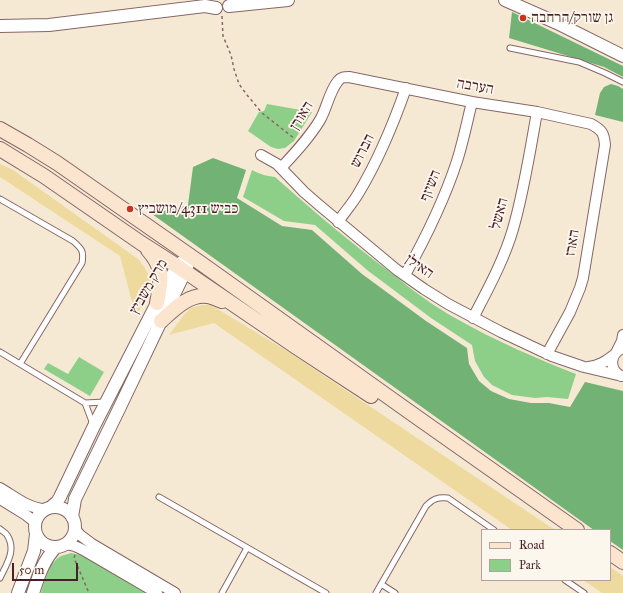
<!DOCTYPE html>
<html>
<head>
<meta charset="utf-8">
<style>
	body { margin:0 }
	#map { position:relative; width:623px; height:593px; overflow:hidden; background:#f6e9d4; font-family:"IM FELL Great Primer",serif }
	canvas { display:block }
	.legend { position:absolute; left:481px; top:529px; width:130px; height:52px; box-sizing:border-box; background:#fbf7ec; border:1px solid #b4a19f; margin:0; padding:5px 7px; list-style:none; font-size:12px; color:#4a1f2b }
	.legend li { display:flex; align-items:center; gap:8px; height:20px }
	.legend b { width:20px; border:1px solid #b4a19f }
	.scale { position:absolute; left:12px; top:563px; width:66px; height:18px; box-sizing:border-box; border:2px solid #4a1f2b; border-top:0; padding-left:5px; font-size:12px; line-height:14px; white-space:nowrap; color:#4a1f2b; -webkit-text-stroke:3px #fbf7ec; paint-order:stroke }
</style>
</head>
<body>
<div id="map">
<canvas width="623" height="593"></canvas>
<ul class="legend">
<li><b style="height:5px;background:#fbe5cf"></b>Road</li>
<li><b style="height:11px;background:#8dcf88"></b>Park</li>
</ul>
<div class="scale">50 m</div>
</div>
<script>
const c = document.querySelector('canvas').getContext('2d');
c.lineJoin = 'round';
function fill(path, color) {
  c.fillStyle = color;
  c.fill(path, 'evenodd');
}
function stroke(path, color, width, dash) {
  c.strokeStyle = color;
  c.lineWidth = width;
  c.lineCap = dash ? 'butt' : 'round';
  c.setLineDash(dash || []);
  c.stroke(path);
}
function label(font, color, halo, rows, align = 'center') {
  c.font = font + ' "IM FELL Great Primer","Frank Ruhl Libre",serif';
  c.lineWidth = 3.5;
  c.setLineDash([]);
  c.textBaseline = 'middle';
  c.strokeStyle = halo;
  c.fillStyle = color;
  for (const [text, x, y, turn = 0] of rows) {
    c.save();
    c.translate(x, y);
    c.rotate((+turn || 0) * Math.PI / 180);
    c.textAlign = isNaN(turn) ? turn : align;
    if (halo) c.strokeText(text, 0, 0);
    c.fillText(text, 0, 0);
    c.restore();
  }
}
const green = new Path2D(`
	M267,104L312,112L294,141L285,148L278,149L271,147L248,131L259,112L264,111Z
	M252,170C260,174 266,176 275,177C312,210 350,242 390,272C411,289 433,306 457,319C496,341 535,358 576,374L568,399L547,397L535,398L512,395L492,385L484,377L475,361L472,345L431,318L367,270L315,225L284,221L243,197Z
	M79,357L104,372L90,396L44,369L48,363L68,374Z
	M71,553L82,555L148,593H41C45,580 48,563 61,556C64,555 68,554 71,553Z`);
const forest = new Path2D(`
	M512,12L623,66V77L604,67L509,38Z
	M611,84L618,86L623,89V122L595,115L600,93L604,87Z
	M213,158L246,170L237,198L282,226L312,230L362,274L426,321L467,348L469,364L479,381L491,391L509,399L531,403H549L570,407L585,382L623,391V550L610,541V530H594L591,528L152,214L188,205L193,167Z`);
const sand = new Path2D(`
	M0,164L13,170L138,259C144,266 151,275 150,285L138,314L135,313L120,256L0,177Z
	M202,305H211L290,353L555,530H512L214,323L169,335L183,316L191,308Z
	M610,567L623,576V593H602L583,580H610Z`);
const path = new Path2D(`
	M222,16L223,36L231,55L234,69L239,84L247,95L262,113L295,139
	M75,555L74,558L89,593`);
const service = new Path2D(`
	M510,48L579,62L605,73L623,82
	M0,199L73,241C82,249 84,251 82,263L20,364
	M0,352L85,403L105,402
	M85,403L93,424
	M159,497L326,593
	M0,529C2,531 6,533 7,535C17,550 6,565 0,578
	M565,580L584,593
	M381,584L395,593
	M222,593L247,548
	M376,593L426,506C433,499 437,497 448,498L494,530`);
const minor = new Path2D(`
	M261,155L277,164L304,192L319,205L397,270L424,289L448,304L501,332L552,356L584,367L622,376
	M281,168C295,153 309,138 320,120C327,108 329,92 338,81C341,77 344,77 349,77L472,102L537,112L591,124C602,130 604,133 605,145L583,278L580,288L570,312L547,354
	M338,222C344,213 352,204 358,194C378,161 393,125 406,88
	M405,275C425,239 444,201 457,161C463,142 467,122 472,102
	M473,318C488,289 504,260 513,229C524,191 530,151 537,112
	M617,351L622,341L623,335
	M588,367C599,366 606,361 614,355
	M621,376C608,369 610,353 623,348
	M0,488C14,496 29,509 45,509
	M0,499L26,515L35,522
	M74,528L80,535L92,544L175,593
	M64,544C71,544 78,547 85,551L157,593`);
const tertiary = new Path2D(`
	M505,0L557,23L623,56
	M229,6L288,0
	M0,26L49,25L205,6L216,8
	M51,507L57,502L60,497L94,426L157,303L177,266L190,256
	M35 527a20 20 0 1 1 40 0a20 20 0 1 1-40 0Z
	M72,517L75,499L118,411L161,321L185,272L188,264
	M18,593L34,551L36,534
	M33,593C39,575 43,561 56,547`);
const secondary = new Path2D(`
	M0,129L28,145L57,163L202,264L411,413L577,530
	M0,149L44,176L141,243L177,266L296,347L371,396
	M148,250C165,269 161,280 157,303
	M161,321C174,309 189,294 207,296C212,297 217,299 222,301
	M610,553L623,562`);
const markers = [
	[523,18,4,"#c8321e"],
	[130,209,4,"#c8321e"]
];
const poiNames = [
	["גן שורק/הרחבה",531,18],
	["כביש 4311/מושביץ",138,209]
];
const streetNames = [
	["הערבה",475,87,10],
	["האורן",302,116,-58],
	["הברוש",363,151,-63],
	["השיזף",431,186,-68],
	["האשל",500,214,-75],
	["הארז",573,243,-80],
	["האילן",419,267,35],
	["מרק משביץ",149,287,-60]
];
fill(green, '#8dcf88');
fill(forest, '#72b274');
fill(sand, '#eeda9e');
stroke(service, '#866666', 7);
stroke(minor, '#866666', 12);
stroke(tertiary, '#866666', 14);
stroke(secondary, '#866666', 16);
stroke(path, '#866666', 1.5, [3, 3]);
stroke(service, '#fff', 5);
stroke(minor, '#fff', 10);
stroke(tertiary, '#fff', 12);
stroke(secondary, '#fbe5cf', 14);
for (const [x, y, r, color] of markers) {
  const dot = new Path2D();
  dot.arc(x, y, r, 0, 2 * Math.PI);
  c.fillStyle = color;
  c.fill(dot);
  stroke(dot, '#fbf7ec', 1.5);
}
label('15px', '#4a1f2b', '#fbf7ec', poiNames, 'left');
label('15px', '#4a1f2b', '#fbf7ec', streetNames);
</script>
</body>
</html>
